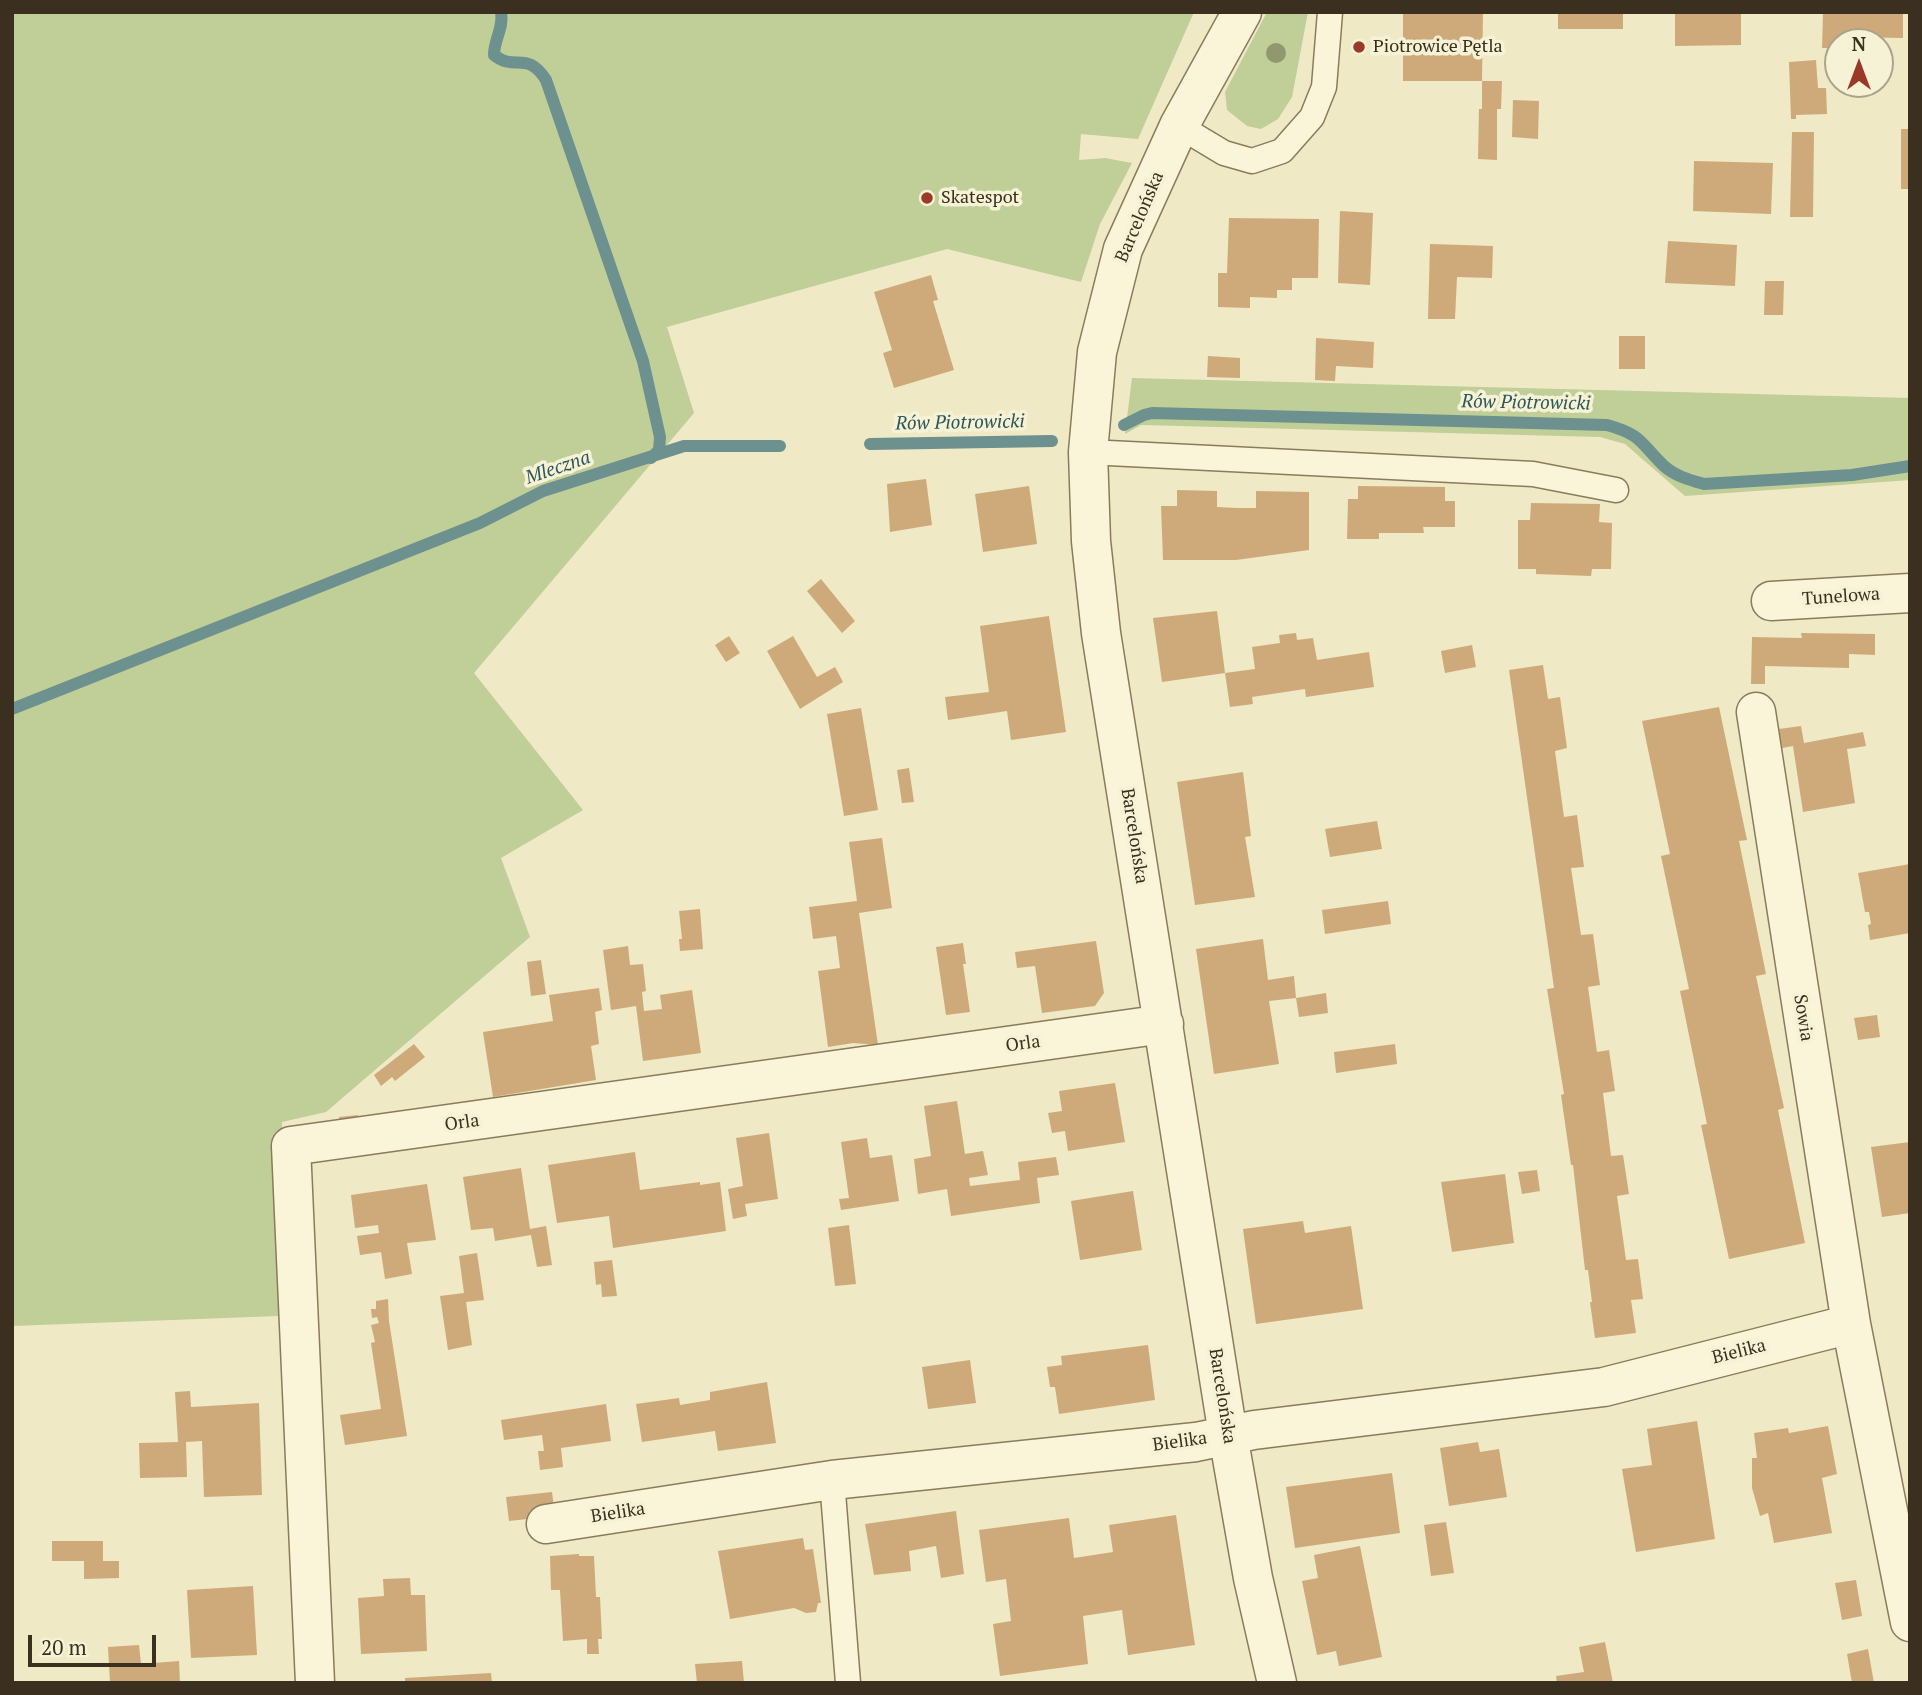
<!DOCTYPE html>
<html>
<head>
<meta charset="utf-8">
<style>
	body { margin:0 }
	#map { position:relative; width:1922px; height:1695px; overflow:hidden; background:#efe9c5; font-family:"PT Serif",serif }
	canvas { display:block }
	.frame { position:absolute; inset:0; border:14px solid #3b301f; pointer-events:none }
	.north { position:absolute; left:1824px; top:28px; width:70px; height:70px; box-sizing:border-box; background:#f6f2d5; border:2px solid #aba48c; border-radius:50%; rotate:0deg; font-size:19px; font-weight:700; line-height:28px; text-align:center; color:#3b301f }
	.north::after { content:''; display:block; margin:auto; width:24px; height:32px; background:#9b3929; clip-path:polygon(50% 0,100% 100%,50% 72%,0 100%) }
	.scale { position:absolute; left:28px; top:1635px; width:128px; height:32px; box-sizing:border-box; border:4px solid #3b301f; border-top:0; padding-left:9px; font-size:21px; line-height:24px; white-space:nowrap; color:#3b301f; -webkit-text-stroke:5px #f6f2d5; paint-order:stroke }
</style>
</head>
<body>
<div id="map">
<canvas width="1922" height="1695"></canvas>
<div class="frame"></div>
<div class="north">N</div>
<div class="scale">20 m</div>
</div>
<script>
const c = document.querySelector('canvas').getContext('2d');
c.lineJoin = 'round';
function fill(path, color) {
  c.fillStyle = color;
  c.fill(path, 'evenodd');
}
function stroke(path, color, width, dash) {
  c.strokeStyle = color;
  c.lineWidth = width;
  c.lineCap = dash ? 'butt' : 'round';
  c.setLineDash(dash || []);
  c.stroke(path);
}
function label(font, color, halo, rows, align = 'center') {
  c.font = font + ' "PT Serif",serif';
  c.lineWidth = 7;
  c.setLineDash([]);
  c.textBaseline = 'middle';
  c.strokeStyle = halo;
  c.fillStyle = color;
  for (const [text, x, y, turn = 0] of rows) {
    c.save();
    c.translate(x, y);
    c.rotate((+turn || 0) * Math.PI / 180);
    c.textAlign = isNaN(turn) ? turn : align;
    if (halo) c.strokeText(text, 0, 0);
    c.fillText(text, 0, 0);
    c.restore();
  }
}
const green = new Path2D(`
	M12,12H1194L1138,139L1081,134L1079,160L1105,158L1132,163L1100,224L1081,282L947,249L667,327L694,413L474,673L583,810L501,858L530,937L326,1112L282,1122L278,1316L13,1326L12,1346Z
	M1267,12H1308L1292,97L1278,119L1261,129L1247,126L1227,110L1225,92Z
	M1132,378L1910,398V480L1685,496L1625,444L1600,437L1141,425L1125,434Z`);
const stream = new Path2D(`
	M501,12C504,28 494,39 494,55C515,72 527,50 546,80L643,361L660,437L659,450L651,458
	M1124,425L1144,415L1152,413L1607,425C1643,435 1640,443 1664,466C1675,476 1690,480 1704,484L1852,475L1910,466
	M870,444L1052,441
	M12,709L480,523L543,491L684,446H780`);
const building = new Path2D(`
	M1403,12H1483L1482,81H1502L1501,109H1497V160L1478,159L1479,109H1482V81H1403Z
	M1558,12H1623V29H1558Z
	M1675,12H1741V45L1675,46Z
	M1823,12H1903V38L1849,37V42H1838V48H1822Z
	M1816,60L1818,88H1826L1827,114L1796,115V119H1791L1789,62Z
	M1513,100L1539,101L1538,139L1512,137Z
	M1901,129H1910V189H1901Z
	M1792,132H1814L1813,217H1790Z
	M1694,161L1773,163L1771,214L1693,211Z
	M1340,211L1373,213L1370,285L1338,283Z
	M1229,218L1319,219L1318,278H1292V290H1277V298L1250,297V308L1218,307V273H1227Z
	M1668,241L1737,245L1735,286L1665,283Z
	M1430,244L1493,246L1492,278L1457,277L1455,319H1428Z
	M931,275L938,300L933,301L954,370L894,388L883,353L892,350L874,292Z
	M1765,281H1784L1783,315H1764Z
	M1619,336H1645V369H1619Z
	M1316,338L1374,342L1373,368L1336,366L1335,381L1315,380Z
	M1208,356L1240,358V378L1207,377Z
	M926,479L932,525L890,532L887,484Z
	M1029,486L1037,544L983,552L975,494Z
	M1358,486L1445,487V501H1455V527H1423L1424,533H1379V539H1347L1348,499H1358Z
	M1177,490L1217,491V507L1237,508H1256V491L1309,492V550L1236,560H1163L1161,506H1177Z
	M1531,503L1600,504L1599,522L1612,523L1611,569H1592L1591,576L1536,574V569H1518V520H1530Z
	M821,579L855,621L842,633L807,591Z
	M1217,611L1225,673L1255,669L1252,647L1280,643L1279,635L1296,633L1297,640L1313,638L1317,660L1369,652L1374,687L1306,697L1305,689L1252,697L1253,704L1230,707L1225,673L1162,682L1153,618Z
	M1049,616L1066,732L1011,740L1007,711L948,720L945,697L989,692L980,626Z
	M1801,633L1875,634V655L1849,654V668L1765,666V684H1751L1752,637L1802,638Z
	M729,636L740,653L726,662L715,645Z
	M793,636L817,677L835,667L843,682L800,709L767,651Z
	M1472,645L1476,667L1445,673L1441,651Z
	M1543,665L1548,699L1560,697L1567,748L1555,751L1564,817L1577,815L1584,867L1571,868L1581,935L1593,934L1600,985L1588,987L1597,1052L1609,1050L1615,1091L1603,1093L1611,1156L1623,1155L1629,1194L1617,1196L1626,1260L1638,1259L1643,1299L1631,1300L1636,1333L1595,1338L1590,1302H1592L1588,1270H1585L1573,1165H1571L1561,1095L1564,1094L1547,989L1554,988L1509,670Z
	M1719,707L1747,840L1739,841L1766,974L1756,976L1784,1108L1778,1110L1805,1243L1729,1259L1701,1125L1707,1124L1680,991L1689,989L1661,856L1670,854L1642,721Z
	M861,708L878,810L844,816L827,714Z
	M1801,726L1804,743L1863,732L1866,746L1847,749L1855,803L1803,812L1793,746L1782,748L1779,729Z
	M909,768L914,802L902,803L897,770Z
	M1243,772L1251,836L1245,837L1255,897L1195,905L1177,782Z
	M1377,821L1382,849L1330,857L1325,829Z
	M882,838L892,908L859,913L878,1045L853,1043L828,1047L818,971L840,968L836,936L813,939L809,907L857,901L849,842Z
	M1910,864V933L1870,940L1868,925L1871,924L1869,912H1865L1858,873Z
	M1388,901L1391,924L1325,934L1322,910Z
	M700,909L703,949L680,951L679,939H682L679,911Z
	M1263,939L1268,980L1294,976L1296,998L1269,1001L1279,1064L1214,1074L1196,949Z
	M1096,941L1104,993L1095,1006L1042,1013L1035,966L1017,968L1015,952Z
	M963,943L966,964H963L970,1012L946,1015L936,947Z
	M628,946L630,965L643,964L646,991L642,992L644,1011L662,1009L660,995L692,990L701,1053L643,1061L636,1006L611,1010L603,950Z
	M541,960L546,994L531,996L527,962Z
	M599,988L602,1010L595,1012L599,1044L591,1046L596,1080L493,1097L483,1032L553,1021L549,995Z
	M1326,993L1328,1013L1299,1017L1296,998Z
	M1877,1015L1880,1037L1858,1040L1854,1018Z
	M414,1044L425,1057L395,1081L392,1077L381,1086L374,1075Z
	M1395,1044L1397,1064L1336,1073L1334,1052Z
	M1115,1083L1125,1142L1068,1151L1065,1131L1052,1133L1048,1113L1062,1111L1059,1091Z
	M957,1101L965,1154L983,1151L988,1175L969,1178L970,1186L1020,1180L1018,1162L1056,1157L1059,1175L1037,1178L1040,1203L951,1216L947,1189L918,1194L914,1159L931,1156L924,1106Z
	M358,1115L359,1127L341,1129L339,1117Z
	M769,1133L778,1199L745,1204L747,1216L733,1219L728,1189L743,1186L736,1138Z
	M867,1138L870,1158L892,1155L899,1201L841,1210L839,1199L849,1198L841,1142Z
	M1910,1142V1213L1882,1217L1871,1147Z
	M635,1152L640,1190L700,1182V1185L720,1182L726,1231L613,1248L609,1216L557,1223L548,1165Z
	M521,1168L530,1229L546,1226L552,1265L537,1267L531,1235L495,1241L493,1228L471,1230L463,1177Z
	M1537,1170L1540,1191L1522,1194L1518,1172Z
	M1505,1174L1514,1243L1452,1252L1441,1182Z
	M427,1184L436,1240L407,1243L412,1274L385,1279L381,1252L360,1255L357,1236L379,1233L378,1225L355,1228L351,1195Z
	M1133,1191L1142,1250L1080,1260L1071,1201Z
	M1303,1221L1305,1233L1351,1226L1363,1309L1256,1324L1243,1229Z
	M849,1225L856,1284L835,1286L828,1228Z
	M477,1253L484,1300L466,1302L472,1345L448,1350L440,1296L464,1293L459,1256Z
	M612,1260L617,1296L602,1297L601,1284L596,1285L594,1262Z
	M388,1299L389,1321L407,1436L345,1445L340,1415L381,1409L371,1343L375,1342L371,1325L379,1323L377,1317L372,1318L371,1309H376V1301Z
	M1148,1345L1155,1400L1059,1414L1055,1387H1050L1047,1367L1062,1365L1061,1356Z
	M970,1360L976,1403L928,1409L922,1367Z
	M767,1382L776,1443L718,1451L715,1431L642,1442L636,1404L679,1398L680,1405L710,1400V1392Z
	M190,1391L191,1407L259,1403L262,1495L204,1497L202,1441L186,1442L187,1477L140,1478L139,1443L178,1442L175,1392Z
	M606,1404L611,1441L561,1448L563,1467L540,1470L538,1451H544L542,1435L504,1440L501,1420Z
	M1697,1421L1715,1539L1636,1552L1622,1469L1652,1465L1647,1429Z
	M1828,1426L1837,1474L1822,1478L1832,1533L1774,1543L1768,1513L1760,1516L1752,1488V1458H1757L1754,1433L1788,1428L1789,1433Z
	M1478,1442L1480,1452L1499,1449L1507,1497L1449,1506L1440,1448Z
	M1392,1473L1400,1533L1295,1548L1286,1487Z
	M552,1492L555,1516L509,1521L506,1497Z
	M956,1511L964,1574L941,1578L936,1546L909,1551L911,1571L874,1575L865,1524Z
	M1176,1515L1195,1645L1128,1655L1122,1610L1083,1616L1088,1664L1000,1676L993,1624L1011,1621L1006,1579L986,1582L979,1530L1069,1518L1074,1558L1113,1552L1109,1525Z
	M1446,1522L1454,1573L1431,1576L1424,1525Z
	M803,1538L805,1550L813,1549L821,1603H818L816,1612L806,1613L794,1608L730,1619L718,1551Z
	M52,1541H103V1561H119V1578L84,1579V1561H52Z
	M1360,1546L1382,1657L1339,1666L1336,1651L1317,1655L1302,1581L1318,1578L1314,1555Z
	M579,1554V1556H594L596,1597H600L602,1639H598L599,1654H587V1639L563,1641L560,1590H551L550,1556Z
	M410,1578L411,1595H425L427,1651L361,1654L358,1598L384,1596L383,1579Z
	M1856,1580L1862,1616L1842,1620L1835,1583Z
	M253,1586L257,1655L191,1658L187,1590Z
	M1605,1642L1613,1683H1557L1556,1676L1584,1672L1579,1647Z
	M139,1645L141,1664L179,1661L180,1683H110L108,1647Z
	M1868,1649L1874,1683H1852L1847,1654Z
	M742,1661L744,1683H697L695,1664Z
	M491,1673L492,1683H405V1678Z`);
const service = new Path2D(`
	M1179,126L1224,153L1252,161L1282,151L1312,117L1324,87L1330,12
	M1088,452L1533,474L1616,490
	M832,1480L848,1683`);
const minor = new Path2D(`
	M1242,12L1179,126L1123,249L1097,352L1088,452L1091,541L1101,633L1228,1435L1253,1578L1277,1683
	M1771,601L1910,593
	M1756,712L1851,1324L1910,1622
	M546,1524L832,1480L1196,1442L1254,1430L1604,1387L1851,1324
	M315,1683L291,1146L1164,1024`);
const trees = [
	[1276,53]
];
const markers = [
	[1359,47,7,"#9b3929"],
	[927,198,7,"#9b3929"]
];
const poiNames = [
	["Piotrowice Pętla",1373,47],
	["Skatespot",941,198]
];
const streetNames = [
	["Barcelońska",1140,217,-67],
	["Tunelowa",1841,597,-4],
	["Barcelońska",1134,836,81],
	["Sowia",1803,1018,81],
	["Orla",1023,1044,-8],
	["Orla",462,1123,-8],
	["Bielika",1739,1352,-14],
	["Barcelońska",1222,1396,81],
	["Bielika",1180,1442,-8],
	["Bielika",618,1513,-9]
];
const waterNames = [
	["Rów Piotrowicki",1526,403,1],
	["Rów Piotrowicki",960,423,-1],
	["Mleczna",558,468,-19]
];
fill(green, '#c0ce98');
stroke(stream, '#6d918e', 12);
fill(building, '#ceaa7a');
stroke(service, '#8b7b5b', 27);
stroke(minor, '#8b7b5b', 41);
stroke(service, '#faf5d9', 24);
stroke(minor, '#faf5d9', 38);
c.fillStyle = '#90996d';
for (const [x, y] of trees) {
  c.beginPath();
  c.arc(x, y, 10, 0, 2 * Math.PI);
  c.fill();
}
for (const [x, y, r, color] of markers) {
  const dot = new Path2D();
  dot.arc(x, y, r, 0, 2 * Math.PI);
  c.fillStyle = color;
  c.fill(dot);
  stroke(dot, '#f6f2d5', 2.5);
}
label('18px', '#3b301f', '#f6f2d5', poiNames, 'left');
label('18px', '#3b301f', '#f6f2d5', streetNames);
label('italic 19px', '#2e575b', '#f6f2d5', waterNames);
</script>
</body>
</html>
